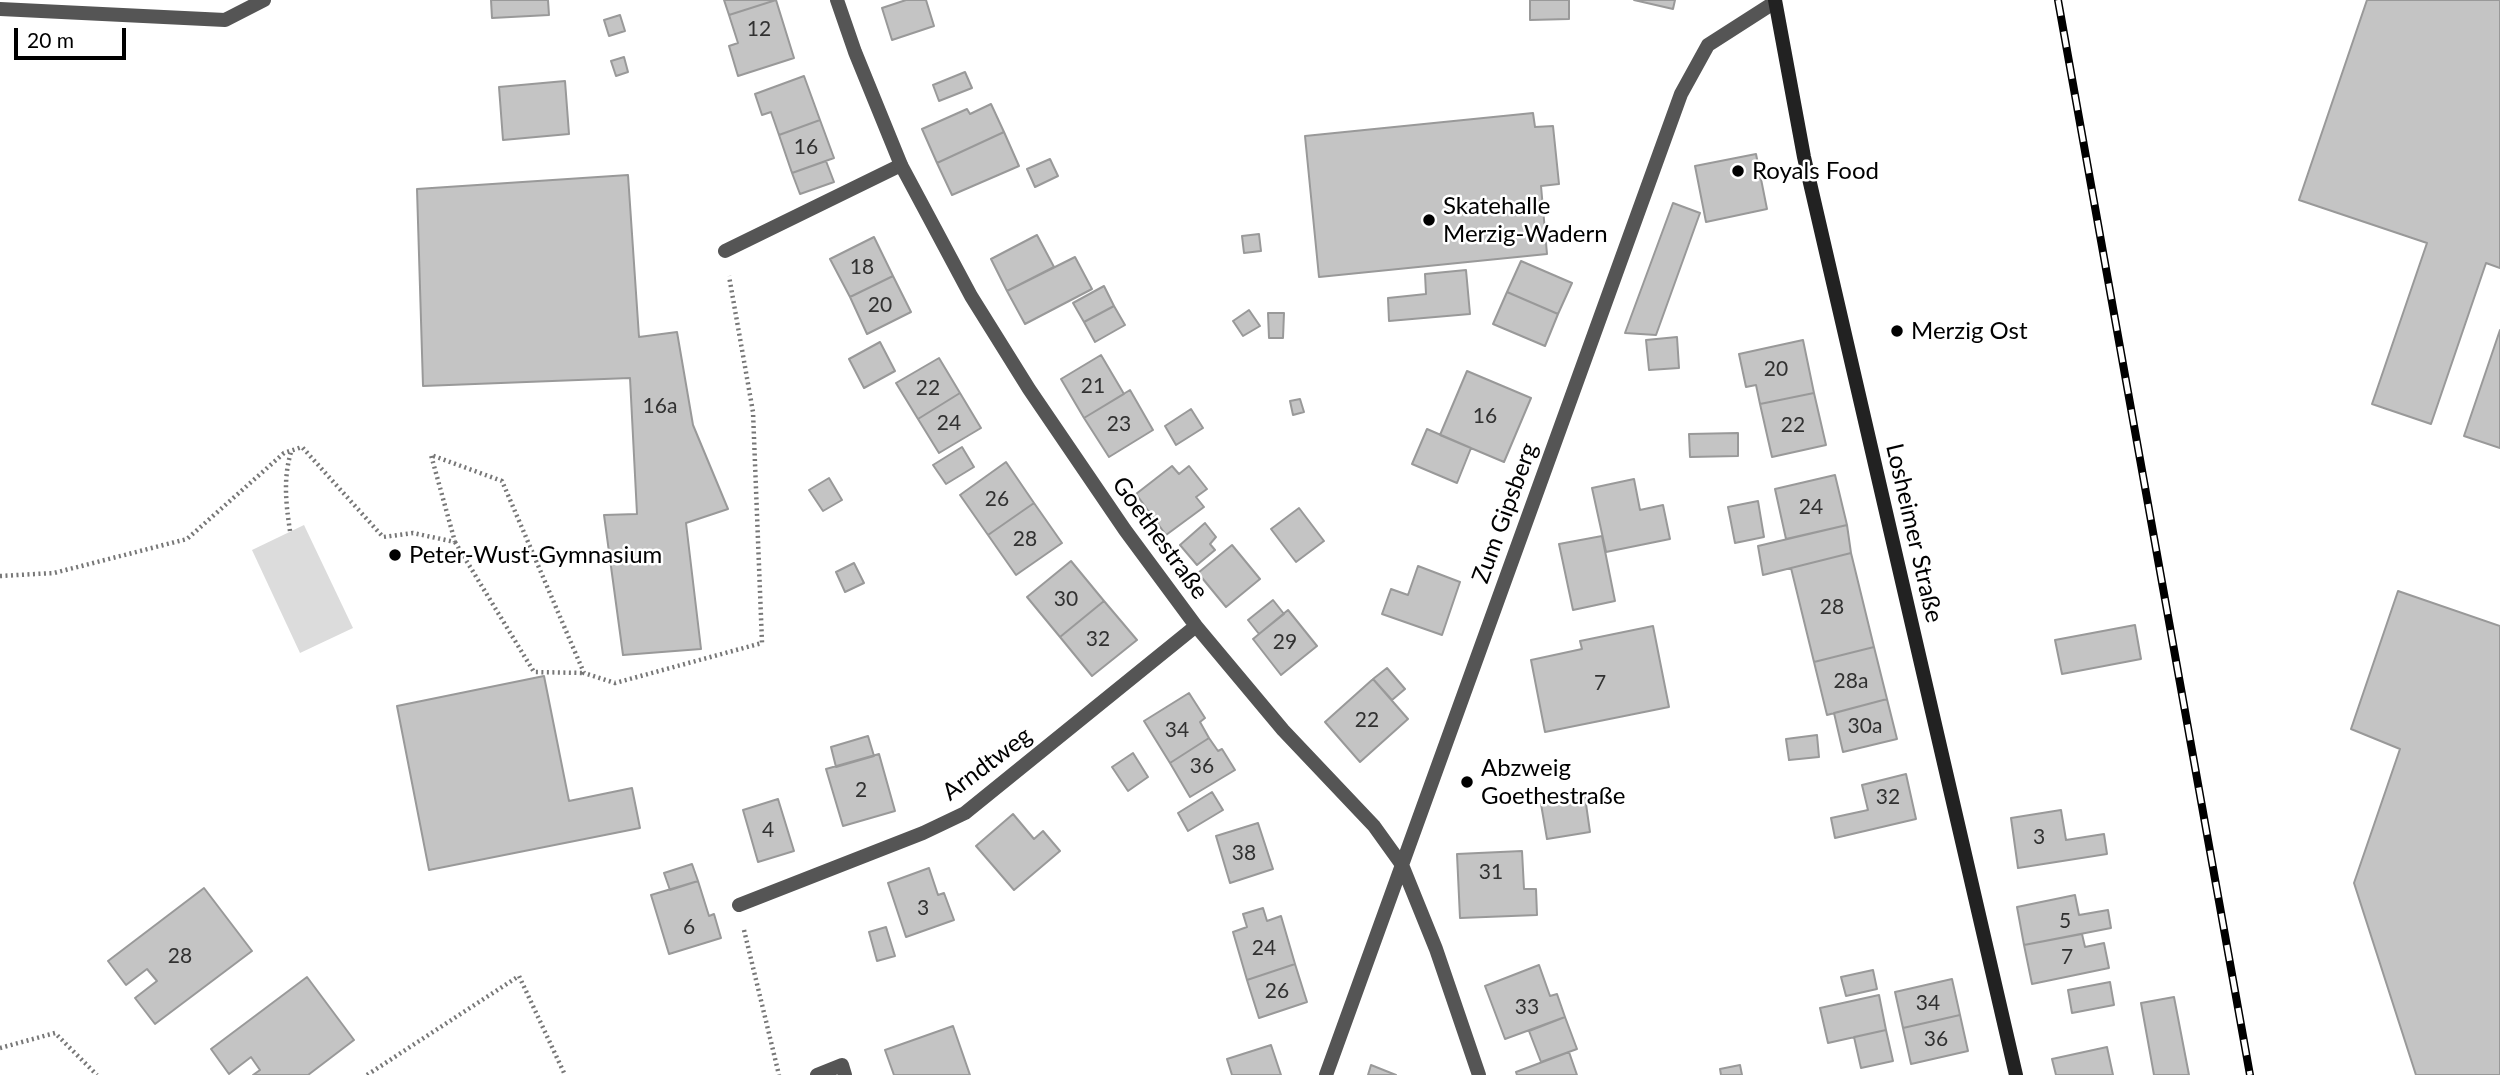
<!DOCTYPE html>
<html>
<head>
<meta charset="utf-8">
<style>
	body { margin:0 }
	#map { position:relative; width:2500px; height:1075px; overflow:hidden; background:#fff; font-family:Lato,sans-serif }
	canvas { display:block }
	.scale { position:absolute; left:14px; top:28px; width:112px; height:32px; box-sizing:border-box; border:4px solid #000; border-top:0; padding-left:9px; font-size:21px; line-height:24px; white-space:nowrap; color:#000; -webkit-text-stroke:5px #fff; paint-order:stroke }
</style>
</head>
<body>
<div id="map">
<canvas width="2500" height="1075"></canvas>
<div class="scale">20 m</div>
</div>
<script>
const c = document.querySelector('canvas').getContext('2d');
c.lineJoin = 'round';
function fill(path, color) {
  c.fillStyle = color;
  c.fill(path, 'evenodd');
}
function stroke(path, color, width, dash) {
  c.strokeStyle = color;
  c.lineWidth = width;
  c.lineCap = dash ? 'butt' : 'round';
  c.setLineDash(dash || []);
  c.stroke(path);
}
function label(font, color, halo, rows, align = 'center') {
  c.font = font + ' Lato,sans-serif';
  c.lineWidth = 5;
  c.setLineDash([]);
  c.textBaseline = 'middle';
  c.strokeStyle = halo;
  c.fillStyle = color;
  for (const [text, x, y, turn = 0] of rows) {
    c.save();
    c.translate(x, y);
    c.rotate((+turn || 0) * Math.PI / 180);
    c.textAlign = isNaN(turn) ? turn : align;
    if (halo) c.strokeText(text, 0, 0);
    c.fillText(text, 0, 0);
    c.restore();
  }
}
const green = new Path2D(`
	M304,525L353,628L300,653L252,550Z`);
const building = new Path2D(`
	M491,0H548L549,15L492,18Z
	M724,0H776L729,15Z
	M776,0L794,58L738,76L729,46L738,43L729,15Z
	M906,0H926L934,26L892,40L882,8Z
	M1530,0H1569V19L1530,20Z
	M1634,0H1675L1673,9Z
	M2367,0H2500V268L2486,263L2431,424L2372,404L2427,243L2299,200Z
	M620,15L625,31L609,36L604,20Z
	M624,57L628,72L616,76L611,61Z
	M965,72L972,88L939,101L933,85Z
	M804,76L820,120L779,135L771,112L762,115L755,94Z
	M565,81L569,134L503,140L499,87Z
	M991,104L1004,132L937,163L922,129L967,109L970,114Z
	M1533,113L1535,127L1553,126L1559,184L1541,186L1547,254L1319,277L1305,136Z
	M820,120L834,158L792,173L779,135Z
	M1004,132L1019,166L952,195L937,163Z
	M1756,154L1767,209L1706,222L1695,166Z
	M1050,159L1058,176L1035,187L1027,169Z
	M826,161L834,182L800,194L792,173Z
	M628,175L639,337L677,332L693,425L728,509L686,523L701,649L623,655L604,515L637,514L630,378L423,386L417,189Z
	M1673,203L1700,213L1656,335L1625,333Z
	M1259,234L1261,251L1244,253L1242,236Z
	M1037,235L1054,267L1007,291L991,259Z
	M874,237L893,276L850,297L830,259Z
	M1075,257L1092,289L1025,324L1007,291Z
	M1521,261L1572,283L1558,314L1507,292Z
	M1466,270L1470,314L1389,321L1388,298L1426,294L1425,274Z
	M893,276L911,312L867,334L850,297Z
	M1104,286L1114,306L1084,322L1073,303Z
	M1507,292L1558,314L1545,346L1493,324Z
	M1114,306L1125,325L1095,342L1084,322Z
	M1249,310L1260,326L1243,336L1233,321Z
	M1268,313H1284L1283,338H1269Z
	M2500,330V448L2464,436Z
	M1677,337L1679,368L1649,370L1646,340Z
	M1803,340L1814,393L1760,404L1756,385L1746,387L1739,354Z
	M880,342L895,371L864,388L849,359Z
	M1101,355L1124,394L1084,418L1061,379Z
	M939,358L960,393L918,419L896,383Z
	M1467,371L1531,398L1504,462L1440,435Z
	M1130,390L1153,430L1109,457L1084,418Z
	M960,393L981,428L939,453L918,419Z
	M1814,393L1826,445L1772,457L1760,404Z
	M1300,399L1304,412L1293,415L1290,401Z
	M1191,409L1203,428L1176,445L1165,426Z
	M1427,429L1471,448L1457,483L1412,464Z
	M1738,433V456L1690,457L1689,434Z
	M962,447L974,467L946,484L933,465Z
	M1006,462L1034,503L988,535L960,495Z
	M1172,466L1179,474L1189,466L1207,489L1196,497L1204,507L1166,535L1136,494Z
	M1835,475L1847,525L1786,539L1775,489Z
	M829,478L842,500L823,511L809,490Z
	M1634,479L1640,510L1663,505L1670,539L1606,552L1592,488Z
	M1758,501L1764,537L1735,543L1728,507Z
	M1034,503L1062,543L1016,575L988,535Z
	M1299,508L1324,541L1296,562L1271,529Z
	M1205,523L1216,537L1210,544L1215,550L1197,565L1180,545Z
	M1847,525L1851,553L1763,575L1758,546Z
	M1602,536L1615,601L1573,610L1559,544Z
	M1232,545L1260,579L1226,607L1198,573Z
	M1851,553L1874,647L1814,662L1791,568Z
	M1071,561L1104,601L1060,637L1027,597Z
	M854,563L864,583L845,592L836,572Z
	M1418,566L1460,582L1442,635L1382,614L1391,589L1408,595Z
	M2398,591L2500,626V1075H2416L2354,883L2400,749L2351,729Z
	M1273,600L1284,614L1259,634L1248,620Z
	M1104,601L1137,640L1092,676L1060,637Z
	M1288,610L1317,646L1281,675L1253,639Z
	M2135,625L2141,659L2062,674L2055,640Z
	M1653,626L1669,707L1545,732L1531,660L1582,649L1580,641Z
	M1874,647L1887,699L1827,715L1814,662Z
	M1387,668L1405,689L1392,700L1373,679Z
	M544,676L569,801L632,788L640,828L429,870L397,706Z
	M1373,679L1408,719L1360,762L1325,722Z
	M1189,693L1205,718L1200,722L1209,738L1170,763L1144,721Z
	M1887,699L1897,739L1843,752L1834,713Z
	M1817,735L1819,757L1789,760L1786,739Z
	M868,736L874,756L836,767L831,747Z
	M1209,738L1218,751L1222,749L1235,770L1190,797L1170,763Z
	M1133,753L1148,777L1128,791L1112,767Z
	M879,754L895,811L843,826L826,769Z
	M1906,774L1916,819L1835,838L1831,818L1868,810L1862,785Z
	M1212,792L1223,810L1188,831L1178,813Z
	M1585,797L1590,832L1547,839L1541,804Z
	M778,799L794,851L758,862L743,810Z
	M2061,810L2066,840L2104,834L2107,854L2018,868L2011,818Z
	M1013,814L1034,839L1043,831L1060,851L1014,890L976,846Z
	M1258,823L1273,869L1230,883L1216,836Z
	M1522,851L1524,889H1536L1537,915L1460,918L1457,854Z
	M692,864L698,881L670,890L664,873Z
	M929,868L938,895L944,893L954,920L906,937L888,883Z
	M698,881L709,916L714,914L721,938L669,954L651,895Z
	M204,888L252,951L155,1024L135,998L157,981L147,969L126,985L108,961Z
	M2075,895L2079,915L2108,910L2111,928L2024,945L2017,907Z
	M1263,908L1267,921L1281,916L1295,964L1247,980L1233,932L1247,927L1243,914Z
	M886,927L895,956L877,961L869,932Z
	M2082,934L2085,947L2104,943L2109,968L2032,984L2024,945Z
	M1295,964L1307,1002L1259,1018L1247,980Z
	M1539,965L1550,996L1557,994L1565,1017L1505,1039L1485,986Z
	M1873,970L1877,989L1846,996L1841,977Z
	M307,977L354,1040L308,1075H253L260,1070L251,1057L229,1074L211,1049Z
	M1952,979L1960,1015L1903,1028L1895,992Z
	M2110,982L2114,1005L2072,1013L2068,990Z
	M1879,995L1886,1030L1828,1043L1820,1008Z
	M2174,997L2189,1075H2154L2141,1003Z
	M1960,1015L1968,1051L1911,1064L1903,1028Z
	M1565,1017L1577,1049L1541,1062L1529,1031Z
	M953,1026L970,1075H894L885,1050Z
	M1886,1030L1893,1061L1861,1068L1854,1037Z
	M1271,1045L1281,1075H1232L1227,1059Z
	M2107,1047L2113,1075H2056L2052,1059Z
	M1569,1052L1577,1075H1517L1516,1072Z
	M1371,1065L1396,1075H1368Z
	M1740,1065L1742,1075H1721L1720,1069Z`);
const path = new Path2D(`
	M290,531C286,504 283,479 291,452
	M455,542L534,672L584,673
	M0,576L54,573L187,539L284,453L302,447L383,537L413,533L455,542L431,455L502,481L584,673L615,683L762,643L753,412L729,276
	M744,930L779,1075
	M0,1048L55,1033L97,1075
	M367,1075L519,976L565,1075`);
const service = new Path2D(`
	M0,9L225,20L264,0
	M725,251L901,165`);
const minor = new Path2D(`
	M837,0L855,52L901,165L971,296L1029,389L1125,530L1196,626L1283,730L1374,826L1402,865L1436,949L1479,1075
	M739,905L923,833L965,813L1196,626
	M817,1075L842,1065L845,1075
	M1326,1075L1681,94L1708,45L1775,2`);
const secondary = new Path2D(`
	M1775,0L1804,157L2016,1075`);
const rail = new Path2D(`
	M2058,0L2250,1075`);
const markers = [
	[1738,171,7,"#000"],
	[1429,220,7,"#000"],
	[1897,331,7,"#000"],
	[395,555,7,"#000"],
	[1467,782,7,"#000"]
];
const numberNames = [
	["12",759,29],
	["16",806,147],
	["18",862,267],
	["20",880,305],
	["20",1776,369],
	["21",1093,386],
	["22",928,388],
	["16a",660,406],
	["16",1485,416],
	["24",949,423],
	["23",1119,424],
	["22",1793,425],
	["26",997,499],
	["24",1811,507],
	["28",1025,539],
	["30",1066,599],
	["28",1832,607],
	["32",1098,639],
	["29",1285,642],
	["28a",1851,681],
	["7",1600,683],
	["22",1367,720],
	["30a",1865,726],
	["34",1177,730],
	["36",1202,766],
	["2",861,790],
	["32",1888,797],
	["4",768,830],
	["3",2039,837],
	["38",1244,853],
	["31",1491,872],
	["3",923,908],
	["5",2065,921],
	["6",689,927],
	["24",1264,948],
	["28",180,956],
	["7",2067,957],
	["26",1277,991],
	["34",1928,1003],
	["33",1527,1007],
	["36",1936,1039]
];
const poiNames = [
	["Royals Food",1752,171],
	["Skatehalle",1443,206],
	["Merzig-Wadern",1443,234],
	["Merzig Ost",1911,331],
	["Peter-Wust-Gymnasium",409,555],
	["Abzweig",1481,768],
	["Goethestraße",1481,796]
];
const streetNames = [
	["Zum Gipsberg",1505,513,-70],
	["Losheimer Straße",1914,533,77],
	["Goethestraße",1160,538,54],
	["Arndtweg",987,764,-37]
];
fill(green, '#dcdcdc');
fill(building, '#c4c4c4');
stroke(building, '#999', 2);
stroke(path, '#777', 4.5, [2, 3.5]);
stroke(service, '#555', 14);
stroke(minor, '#555', 14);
stroke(secondary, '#222', 14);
stroke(rail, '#000', 8);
stroke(rail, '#fff', 5, [16]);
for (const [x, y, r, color] of markers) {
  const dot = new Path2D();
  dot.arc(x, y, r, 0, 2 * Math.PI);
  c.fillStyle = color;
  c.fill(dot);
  stroke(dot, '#fff', 2.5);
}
label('21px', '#313131', null, numberNames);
label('24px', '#000', '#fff', poiNames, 'left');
label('24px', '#000', '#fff', streetNames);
</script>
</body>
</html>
